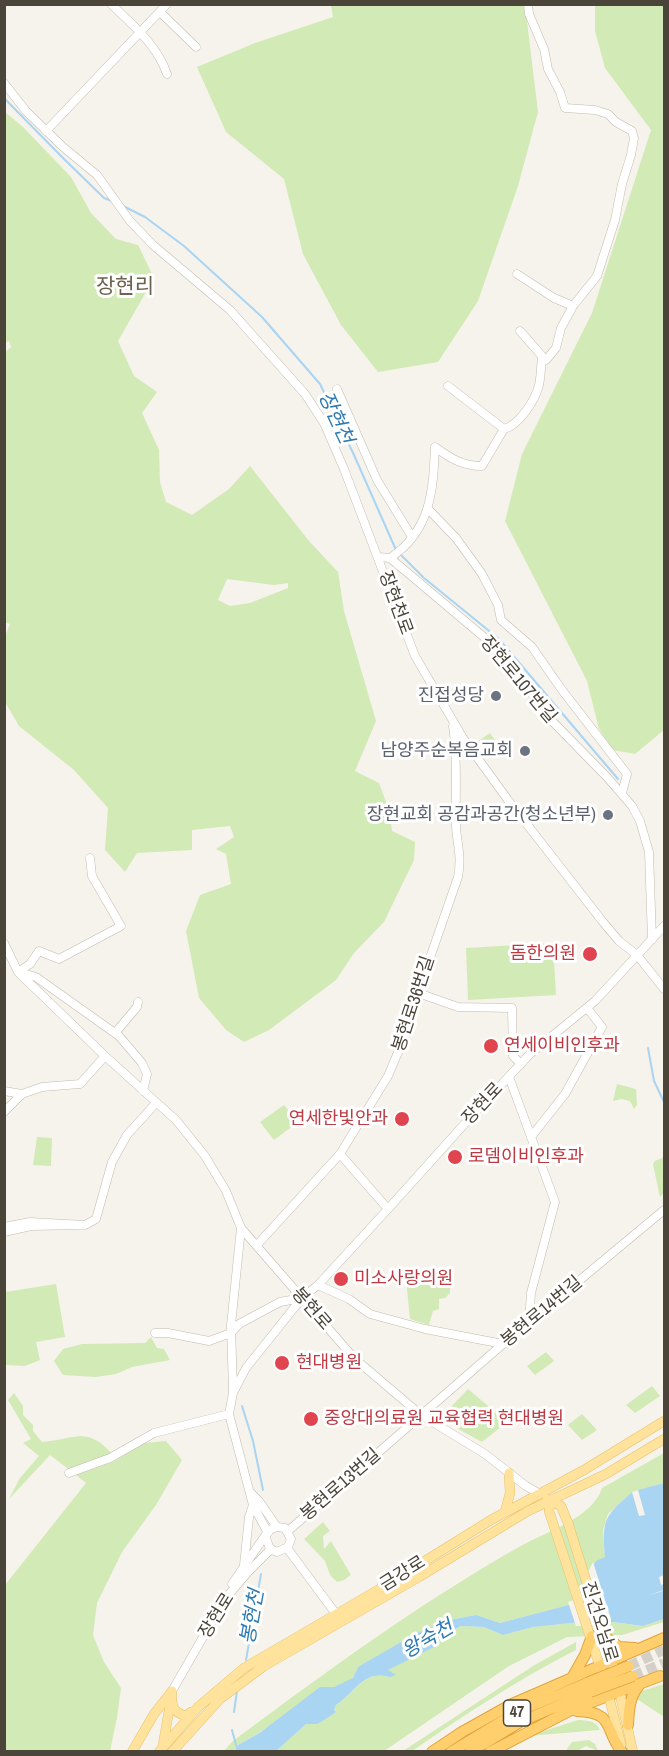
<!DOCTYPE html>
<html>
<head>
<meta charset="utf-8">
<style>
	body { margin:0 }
	#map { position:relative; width:669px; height:1756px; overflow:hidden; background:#f6f3ec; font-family:"Archivo Narrow",sans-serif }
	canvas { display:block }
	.frame { position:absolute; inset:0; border:6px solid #4b4439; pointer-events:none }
</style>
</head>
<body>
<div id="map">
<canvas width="669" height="1756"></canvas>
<div class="frame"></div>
</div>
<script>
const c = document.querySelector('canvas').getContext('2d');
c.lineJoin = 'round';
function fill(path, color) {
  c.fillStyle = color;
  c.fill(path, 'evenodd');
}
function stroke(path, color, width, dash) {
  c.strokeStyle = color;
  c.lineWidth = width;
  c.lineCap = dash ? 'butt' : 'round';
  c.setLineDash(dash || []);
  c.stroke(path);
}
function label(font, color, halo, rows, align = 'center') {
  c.font = font + ' "Archivo Narrow","Noto Sans KR",sans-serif';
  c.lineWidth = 6;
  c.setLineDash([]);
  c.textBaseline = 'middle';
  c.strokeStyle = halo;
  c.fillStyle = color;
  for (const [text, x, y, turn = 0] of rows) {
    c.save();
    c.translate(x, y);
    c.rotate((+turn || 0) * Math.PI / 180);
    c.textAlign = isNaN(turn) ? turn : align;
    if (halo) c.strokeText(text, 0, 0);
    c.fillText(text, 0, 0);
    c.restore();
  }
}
const green = new Path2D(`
	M331,5H525L538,112L518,186L478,301L438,362L378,372L341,325L303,254L284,179L226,132L197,67L255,43L333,17Z
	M595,5H664V730L635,754L613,750L599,729L587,681L505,521L522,454L592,313L651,130L605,68L595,31Z
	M5,112L23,127L71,177L91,213L116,239L138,245L154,278L118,341L134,376L157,392L142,413L159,450L160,482L166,502L192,515L229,489L250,466L309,541L338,572L344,611L376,721L355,771L379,783L389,810L392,831L415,842L414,860L384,922L354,953L336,980L269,1030L244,1042L226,1030L199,998L186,931L200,895L231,884L226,854L216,849L234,837L230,826L192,830V850L137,853L125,872L105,850L108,808L74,770L19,726L5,702V636L10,624L4,622V353L11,347L9,341L4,343ZM227,579L274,585L288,583V588L250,603L230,606L218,600Z
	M490,733L502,750L489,759L477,742Z
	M553,943L556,995L468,1000L466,948Z
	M617,1084L636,1089L637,1105L634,1109L630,1101L621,1099L613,1101Z
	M284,1105L298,1122L274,1140L260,1122Z
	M37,1137L52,1138L51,1166L33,1165Z
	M664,1157V1193L660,1197L653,1164L655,1161Z
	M409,1268L414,1280H432L445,1277L450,1285V1293L445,1298L439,1299V1309L433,1311L429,1325L410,1319L405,1270Z
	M56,1284L65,1337L36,1342L40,1360L25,1366L5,1365V1292Z
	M151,1337L157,1348L164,1349L170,1360L132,1367L116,1374L96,1377L63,1375L54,1361L63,1349L82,1344L145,1343Z
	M546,1352L554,1361L535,1375L527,1366Z
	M652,1386L660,1396L635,1413L626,1405Z
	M468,1389L507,1422L482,1442L460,1430L449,1419L450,1408Z
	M14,1393L23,1406V1415L33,1425V1431L42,1442C73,1440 87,1425 112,1454L71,1471L50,1455L9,1499L20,1478L39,1456L23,1443L31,1439L8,1400Z
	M582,1414L597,1430L582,1440L568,1425Z
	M166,1441L182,1460L156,1505L122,1552L97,1603L93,1635L104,1662L121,1688L117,1718L110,1751H5V1585L86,1483L76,1475L113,1462L144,1443Z
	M664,1453V1483L632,1492L608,1514L603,1530L605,1557L576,1603L500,1623L476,1615L449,1620L417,1633L358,1667L353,1678L238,1745L235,1751L223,1752L233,1741C326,1672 418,1604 519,1547C545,1532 593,1518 602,1488Z
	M323,1522L330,1531L323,1536L324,1549L331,1541L351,1575L344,1580L337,1582L330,1575L325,1561L304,1539Z
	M664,1619V1622L622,1635L567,1637L509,1666L384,1751L274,1752L306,1724H318L336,1711L334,1709L336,1705C355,1693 364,1669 390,1677L391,1674L388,1670L461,1626L484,1627L503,1635L533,1627L582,1622H613L643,1626Z
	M576,1642V1650C518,1679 465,1715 412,1751H403L533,1666Z
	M664,1684V1717L634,1697L639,1692Z
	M578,1720C588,1721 596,1720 600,1730L528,1736Z
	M589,1740L595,1744L598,1751L586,1746L577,1751H568L567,1749L572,1742Z`);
const water = new Path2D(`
	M664,1483V1575L659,1577L661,1585L644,1590L664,1584V1590L646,1596L663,1591L664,1619L643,1626L613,1622H582L533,1627L503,1635L484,1627L461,1626L437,1639L436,1646L388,1670L396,1675L390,1677C363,1669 355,1693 336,1705L334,1709L336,1712L318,1724H306L276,1751L235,1752L238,1745L261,1732L320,1687H334L353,1678L358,1667L368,1661L417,1633L449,1620L476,1615L500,1623L576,1603L596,1561L605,1557C602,1519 604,1517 632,1492L639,1516L645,1515L638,1490Z`);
const pier = new Path2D(`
	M593,1562L611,1619L593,1625L576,1626L568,1602L574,1600Z`);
const stream = new Path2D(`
	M4,98L62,157L104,198L112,201
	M123,206L145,217L184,246L262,317L320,384L354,455L396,550
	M400,554L424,578L499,639L618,779
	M648,1048L654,1081L664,1102
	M242,1406L253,1441L263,1490
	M246,1660L261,1574
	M234,1712L237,1691
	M232,1730L238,1752`);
const highwayTunnel = new Path2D(`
	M629,1666L664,1650
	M633,1676L664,1663`);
const minor = new Path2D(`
	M111,4C133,25 157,45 167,74
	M160,12L196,47
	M4,83L26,111L63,147L97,175L130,221L153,245L230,310L305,394L324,423L344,469L415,656L463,738L508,800L603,922L619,941L637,955L664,989
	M46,131L167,4
	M517,274L554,298L573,306
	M520,331L542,356
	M448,386L504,429
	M337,389L377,480L412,537
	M435,447C450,458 462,466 482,466L504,429C519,425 535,401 539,385C541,376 541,366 542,356L546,360L556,348L561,328L573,306L597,276L615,220L622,184L631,155L634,138L632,131L616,122L608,114L595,110L565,108L560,92L548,69L544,49L529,14L528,4
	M428,509L456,538L482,574L498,605L501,620L532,647L562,690L627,774L622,793
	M378,557L390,558L497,648L553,722L606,776L632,806L640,821L649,852L652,940
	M390,558C431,531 433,491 435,447
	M4,943L18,972L105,1056L176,1120L205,1156L226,1191L241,1228L354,1358L421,1415L485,1454L526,1486L540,1494
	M18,972L30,964L39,951L59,959L121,926L92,876L90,858
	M19,972L36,977L119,1036L142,1063L147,1074L143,1091
	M418,993L458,1007L512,1008L513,1056L521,1064
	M115,1033L137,1007L138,1002
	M509,1077L555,1202L531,1293L529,1322
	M4,1091L22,1094
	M4,1112L22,1094L42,1087L80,1084L105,1056
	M531,1137L565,1094L602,1027L587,1008
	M340,1154L388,1209
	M85,1225L96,1219L112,1162L127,1135L156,1103
	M4,1227L30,1222L85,1225L31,1226L4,1232
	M257,1245L340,1154L388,1076L410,1024L423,978L458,877C462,856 457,845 456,826C455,792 458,759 453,726
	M318,1285L349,1299L370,1314L425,1329L503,1344
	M155,1333H168L209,1341L231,1333L239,1324L280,1302L302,1298
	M233,1391L231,1325L241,1228
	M69,1473L110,1458L154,1433L229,1414
	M251,1493L259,1501L277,1527
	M288,1531L503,1344L664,1210
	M268,1533L253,1505L229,1414L233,1393L246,1368L302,1298L318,1285L388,1209L468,1120L530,1054L595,1001L664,926
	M287,1548L336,1614
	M244,1565L249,1517L253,1505
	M232,1584L269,1530L277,1527L285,1528L291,1539L288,1547L277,1552L270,1549L266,1538
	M172,1691L225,1599L248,1572L271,1549`);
const major = new Path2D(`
	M547,1499L561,1506L568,1523L613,1666
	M550,1501L549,1511L602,1673
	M505,1512L510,1493L509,1473
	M618,1686L633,1752
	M607,1689L621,1745
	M172,1699C172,1710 177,1713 186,1716L191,1712
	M163,1745L172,1693
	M132,1752L154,1714L172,1691
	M159,1752L198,1707L244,1668L378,1590L491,1520L584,1470L664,1421
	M172,1752L220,1699L264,1666L419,1577L528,1511L606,1474L664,1439`);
const highway = new Path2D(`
	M603,1635L619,1647L635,1648
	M572,1678L664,1638
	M577,1711C615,1712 604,1729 622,1752
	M628,1725C629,1709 629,1697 640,1684
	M432,1752L462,1732L512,1704L572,1678L585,1655L592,1636
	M451,1752L519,1711L587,1683
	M470,1752L520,1722L590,1692
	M490,1752L571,1710L660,1676`);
const highwayBridge = new Path2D(`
	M587,1683L629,1666
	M590,1692L633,1676`);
const markers = [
	[496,696,6,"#6b7280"],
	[525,751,6,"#6b7280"],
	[608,815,6,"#6b7280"],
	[590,954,8,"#e0444e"],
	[491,1046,8,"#e0444e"],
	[402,1119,8,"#e0444e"],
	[455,1157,8,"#e0444e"],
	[341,1279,8,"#e0444e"],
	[282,1363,8,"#e0444e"],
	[311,1419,8,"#e0444e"]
];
const shields = [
	[517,1713,27]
];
const shieldNames = [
	["47",517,1713]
];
const streetNames = [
	["장현천로",395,603,70],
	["장현로107번길",518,680,50],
	["봉현로36번길",414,1004,-72],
	["장현로",483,1104,-47],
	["봉현로",311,1309,49],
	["봉현로14번길",542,1312,-40],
	["봉현로13번길",341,1485,-41],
	["금강로",403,1574,-32],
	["장현로",217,1616,-58],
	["진건오남로",599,1622,73]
];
const worshipNames = [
	["진접성당",484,696],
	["남양주순복음교회",513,751],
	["장현교회 공감과공간(청소년부)",596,815]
];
const healthNames = [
	["돔한의원",576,954,"right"],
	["연세이비인후과",504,1046],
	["연세한빛안과",388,1119,"right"],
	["로뎀이비인후과",468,1157],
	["미소사랑의원",354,1279],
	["현대병원",296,1363],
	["중앙대의료원 교육협력 현대병원",324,1419]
];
const waterNames = [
	["장현천",335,418,65],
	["봉현천",253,1617,-80],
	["왕숙천",428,1640,-30]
];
const quarterNames = [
	["장현리",125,287]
];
fill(green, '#d2eab5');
fill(water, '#a9d4f2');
fill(pier, '#f6f3ec');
stroke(stream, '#a9d4f2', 2);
stroke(highwayTunnel, '#d4d0c8', 10, [10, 5]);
stroke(minor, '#c2bbae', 9);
stroke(major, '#e6c16a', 10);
stroke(highway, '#e0a43c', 12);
stroke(minor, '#fff', 8);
stroke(major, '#ffe39c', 9);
stroke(highway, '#ffcf6e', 10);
stroke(highwayBridge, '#e0a43c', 12, []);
stroke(highwayBridge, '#ffcf6e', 10);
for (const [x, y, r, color] of markers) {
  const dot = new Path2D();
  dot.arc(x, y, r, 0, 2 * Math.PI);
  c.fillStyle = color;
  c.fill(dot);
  stroke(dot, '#fff', 2);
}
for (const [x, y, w] of shields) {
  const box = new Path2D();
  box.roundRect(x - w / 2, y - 13, w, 26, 4.5);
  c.fillStyle = '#fff';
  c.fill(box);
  stroke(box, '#4b4439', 1.5);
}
label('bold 16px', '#4b4439', null, shieldNames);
label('18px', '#4b4439', '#fff', streetNames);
label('18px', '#5b616d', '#fff', worshipNames, 'right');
label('18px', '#be3a42', '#fff', healthNames, 'left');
label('italic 20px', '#2e7ab2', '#fff', waterNames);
label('21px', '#6e6250', '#fff', quarterNames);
</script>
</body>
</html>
